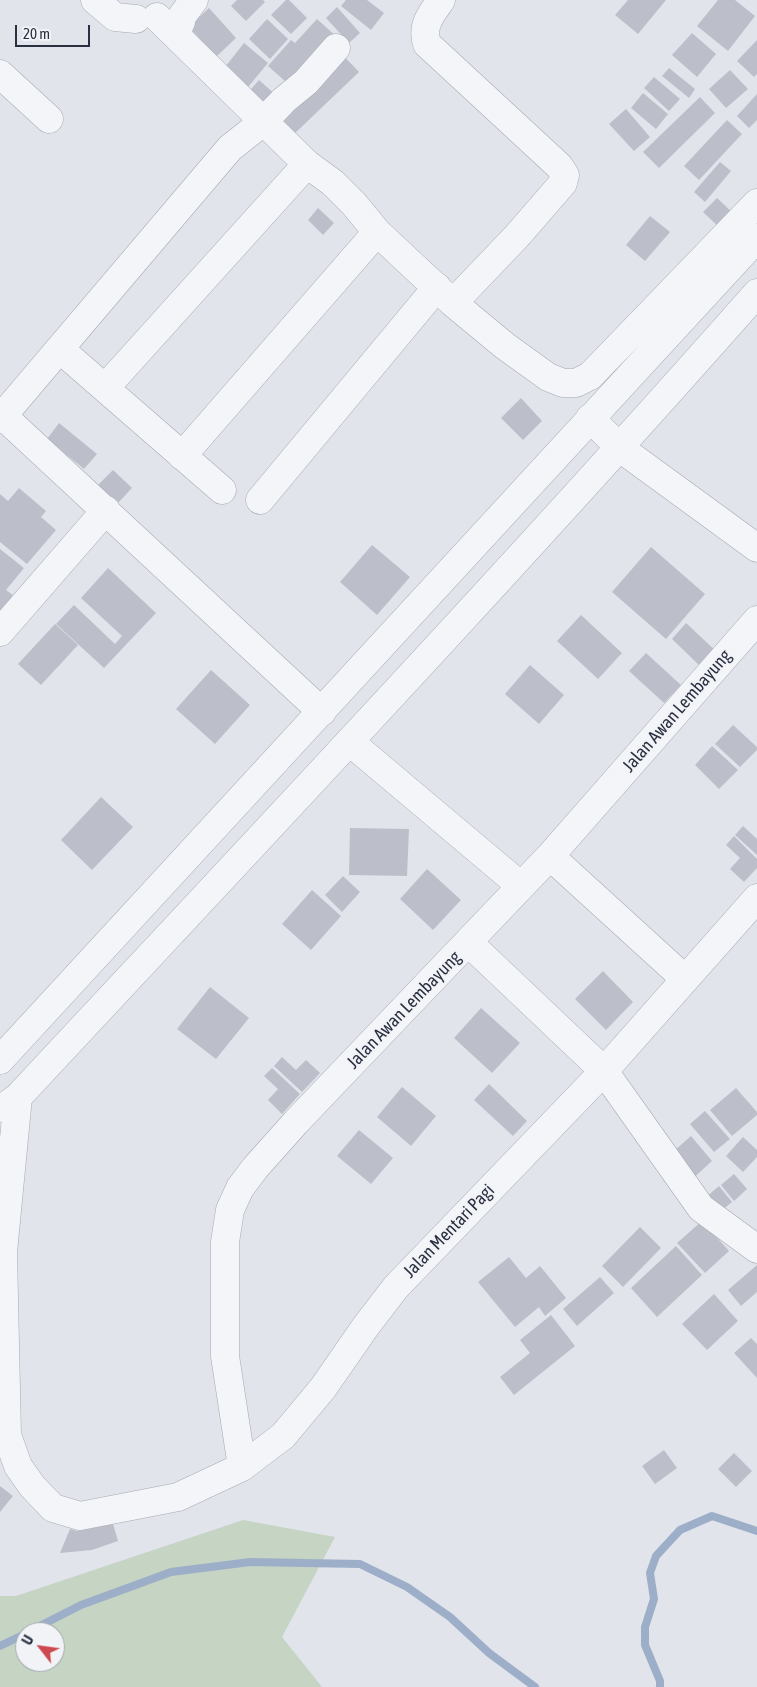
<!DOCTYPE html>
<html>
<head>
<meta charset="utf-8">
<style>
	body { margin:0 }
	#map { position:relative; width:757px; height:1687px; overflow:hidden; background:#e1e4ea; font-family:"Asap Condensed",sans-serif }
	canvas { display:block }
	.north { position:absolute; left:15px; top:1622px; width:50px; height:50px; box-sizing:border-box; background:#f1f3f7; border:1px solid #a1a5ae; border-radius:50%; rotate:300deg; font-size:14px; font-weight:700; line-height:20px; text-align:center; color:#2a3041 }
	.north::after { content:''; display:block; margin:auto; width:18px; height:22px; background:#cc4950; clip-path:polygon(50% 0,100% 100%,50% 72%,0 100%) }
	.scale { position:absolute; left:15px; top:25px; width:75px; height:22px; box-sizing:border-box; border:2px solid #2a3041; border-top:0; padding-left:6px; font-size:15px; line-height:18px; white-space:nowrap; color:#2a3041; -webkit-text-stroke:4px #f1f3f7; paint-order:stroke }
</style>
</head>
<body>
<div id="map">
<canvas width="757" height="1687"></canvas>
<div class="north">U</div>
<div class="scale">20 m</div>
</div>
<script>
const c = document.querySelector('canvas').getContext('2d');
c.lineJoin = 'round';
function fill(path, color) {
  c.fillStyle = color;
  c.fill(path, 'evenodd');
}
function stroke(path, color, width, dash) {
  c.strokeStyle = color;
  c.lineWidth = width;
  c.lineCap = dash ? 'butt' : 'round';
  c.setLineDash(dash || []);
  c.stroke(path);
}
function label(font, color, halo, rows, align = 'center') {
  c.font = font + ' "Asap Condensed",sans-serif';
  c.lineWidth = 4;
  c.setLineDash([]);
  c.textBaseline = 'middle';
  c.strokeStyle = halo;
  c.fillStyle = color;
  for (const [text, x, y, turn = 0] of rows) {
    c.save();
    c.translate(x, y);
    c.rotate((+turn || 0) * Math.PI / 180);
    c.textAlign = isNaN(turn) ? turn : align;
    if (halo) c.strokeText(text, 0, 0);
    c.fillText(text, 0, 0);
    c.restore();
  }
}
const green = new Path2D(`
	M243,1520L335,1537L282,1637L322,1687H0V1596H16ZM25,1632H55V1662H25Z`);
const stream = new Path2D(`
	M28,1632L81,1605L171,1572L250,1562L360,1564L407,1587L450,1617L489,1653L535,1687
	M0,1646L25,1634
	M660,1687V1681L645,1645V1627L654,1599L650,1573L656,1556L680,1530L712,1516L757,1531`);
const building = new Path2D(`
	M237,0H263L265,2L246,21L231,6Z
	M286,0H289L307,18L291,34L271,15Z
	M346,0H367L384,13L371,30L341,6Z
	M628,0H666L638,34L615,15Z
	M718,0H735L755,16L728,51L697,26Z
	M337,7L360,33L349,43L326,18Z
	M209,8L236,38L216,57L189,27Z
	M267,19L288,39L270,59L249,39Z
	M317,19L338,38L295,90L268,66L291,40L295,43Z
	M692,33L716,54L697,77L672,55Z
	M757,40V74L754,77L737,61Z
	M244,43L268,63L248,87L225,67Z
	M340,52L359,72L292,136L274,118Z
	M669,68L695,89L689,98L662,76Z
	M730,70L748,89L726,108L709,89Z
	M654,77L680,99L669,111L644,88Z
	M259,80L277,96L262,113L244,97Z
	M643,93L668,114L656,129L631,108Z
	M757,94V120L749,128L737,116Z
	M700,97L715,113L659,168L643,152Z
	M626,109L650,137L634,151L609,124Z
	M727,120L742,134L699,180L684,166Z
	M720,162L731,171L705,202L694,192Z
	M717,198L735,215L721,229L703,212Z
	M318,208L334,223L323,235L308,220Z
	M650,216L670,232L645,261L626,245Z
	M521,398L542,421L523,440L501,418Z
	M59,423L97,454L84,469L47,439Z
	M113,470L132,488L118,503L98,485Z
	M19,488L46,511L41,517L56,530L27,564L0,542V494L8,501Z
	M372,545L410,577L377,615L340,582Z
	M651,547L705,594L666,639L612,592Z
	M0,549L24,568L6,590L13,595L0,612Z
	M108,568L156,613L104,668L56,624L74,605L115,644L122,636L81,598Z
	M581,615L622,653L598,679L557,641Z
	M686,623L717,652L702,668L672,639Z
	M55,624L78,645L41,685L18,664Z
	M646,653L681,685L664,703L629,671Z
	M530,665L564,695L539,724L505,694Z
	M211,670L250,705L215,744L176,709Z
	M733,725L757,747V750L740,767L715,744Z
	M712,746L738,770L719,789L695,765Z
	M101,797L133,827L92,870L61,840Z
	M743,826L757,839V855L735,835Z
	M350,828L409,829L407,876L349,875Z
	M734,836L757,859V868L744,882L730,869L740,858L726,845Z
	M427,869L461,900L433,930L400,899Z
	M343,876L360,892L342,912L325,895Z
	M312,890L341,916L311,950L282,924Z
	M603,971L633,1002L606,1030L575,999Z
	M210,987L249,1018L216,1059L177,1029Z
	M481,1008L520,1043L492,1073L454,1038Z
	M282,1057L296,1070L306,1060L320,1073L302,1092L274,1066Z
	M272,1068L300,1094L282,1114L268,1100L278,1089L264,1076Z
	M489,1084L527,1121L513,1136L474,1100Z
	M402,1087L436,1116L411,1146L377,1117Z
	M736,1088L757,1112V1115L732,1136L710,1110Z
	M705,1111L730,1139L714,1152L690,1124Z
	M359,1130L393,1158L371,1184L337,1156Z
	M691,1136L712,1161L689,1182L667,1157Z
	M743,1137L757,1150V1157L743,1172L726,1156Z
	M734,1174L747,1189L734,1201L721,1185Z
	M719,1186L732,1202L719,1213L706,1197Z
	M702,1221L729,1251L705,1273L677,1243Z
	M640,1227L661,1248L623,1287L602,1266Z
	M676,1246L702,1275L657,1317L631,1288Z
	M509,1257L526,1278L540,1266L566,1298L545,1316L539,1307L515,1327L478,1282Z
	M757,1265V1292L741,1306L728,1290Z
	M600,1277L614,1293L577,1326L563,1309Z
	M714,1294L738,1321L707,1350L682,1324Z
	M551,1315L575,1346L514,1395L500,1377L530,1353L520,1340Z
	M751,1338L757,1344V1378L734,1353Z
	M664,1450L677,1468L655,1484L642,1466Z
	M734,1453L752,1471L736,1487L718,1469Z
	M0,1486L13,1496L0,1512Z
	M113,1524L118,1541L92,1550L60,1553L70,1529L77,1531Z`);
const minor = new Path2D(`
	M95,0L115,17L136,19
	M441,0C431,15 421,25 427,44L559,166L565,175L563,183L517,236L453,303
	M157,17L307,164L333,183L354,204L377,232L453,303L505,346L548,377L563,383H576L590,376L757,203
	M175,34L181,22L182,16L194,0
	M0,74L49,119
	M69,357L222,490
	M105,388L307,164
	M3,416L322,712
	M590,418L620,448L757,548
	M0,419L230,148L263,122L284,100L306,82L336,48
	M182,456L377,232
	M260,500L437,287
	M0,632L106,510
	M350,742L521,886
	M550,856L685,979
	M469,943L604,1071L701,1208L757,1249
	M0,1060L757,238
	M18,1097L3,1252L7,1435L18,1466L32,1486L53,1508L80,1516L178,1497L242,1467L283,1436L323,1388L366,1326L396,1287L604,1071L757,898
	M3,1108L18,1097C266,831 516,566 757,293
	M242,1467L225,1356V1242L230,1210L240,1188L255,1168L296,1122L550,856L757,620`);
const streetNames = [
	["Jalan Awan Lembayung",677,711,-49],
	["Jalan Awan Lembayung",404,1010,-46],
	["Jalan Mentari Pagi",449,1231,-46]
];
fill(green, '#c5d4c3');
stroke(stream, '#9daec9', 8);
fill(building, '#bcbfca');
stroke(minor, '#a6aab4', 29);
stroke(minor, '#f4f5f8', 28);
label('18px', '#2a3041', '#f1f3f7', streetNames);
</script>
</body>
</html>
